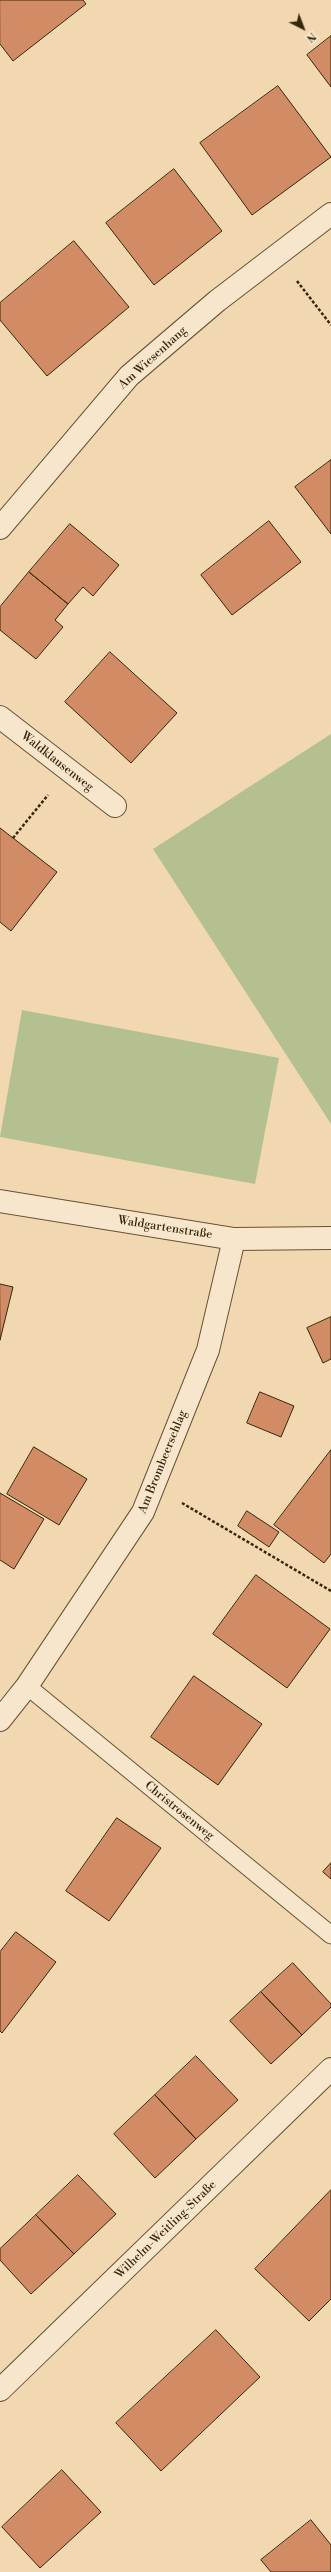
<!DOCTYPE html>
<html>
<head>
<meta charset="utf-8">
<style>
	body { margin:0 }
	#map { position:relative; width:331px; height:2572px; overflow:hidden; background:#f2d8b1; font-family:"Libre Bodoni",serif }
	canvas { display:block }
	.north { position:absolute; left:283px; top:8px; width:40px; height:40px; -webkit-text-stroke:3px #f7e6cc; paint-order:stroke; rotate:138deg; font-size:11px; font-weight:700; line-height:16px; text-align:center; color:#38260b }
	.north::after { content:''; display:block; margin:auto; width:14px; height:18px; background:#38260b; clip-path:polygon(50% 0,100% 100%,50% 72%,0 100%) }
</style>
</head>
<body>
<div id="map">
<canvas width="331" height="2572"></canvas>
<div class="north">N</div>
</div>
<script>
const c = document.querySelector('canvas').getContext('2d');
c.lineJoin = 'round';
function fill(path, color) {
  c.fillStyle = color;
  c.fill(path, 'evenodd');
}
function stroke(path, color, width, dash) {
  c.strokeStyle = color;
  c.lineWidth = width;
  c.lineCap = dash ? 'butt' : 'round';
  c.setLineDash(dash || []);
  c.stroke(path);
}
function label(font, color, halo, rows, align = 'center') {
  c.font = font + ' "Libre Bodoni",serif';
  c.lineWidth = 3;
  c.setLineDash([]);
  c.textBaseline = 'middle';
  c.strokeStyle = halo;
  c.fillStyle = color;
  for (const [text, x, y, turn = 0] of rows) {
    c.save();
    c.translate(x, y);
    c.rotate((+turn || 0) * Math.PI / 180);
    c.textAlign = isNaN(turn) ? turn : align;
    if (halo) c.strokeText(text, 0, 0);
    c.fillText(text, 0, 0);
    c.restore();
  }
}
const green = new Path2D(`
	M331,734V1124L153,849Z
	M22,1010L279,1058L255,1184L0,1137Z`);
const building = new Path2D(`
	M0,0H83L86,4L13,61L0,44Z
	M331,36V87L307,55Z
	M278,86L331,157L252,215L200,143Z
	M174,169L222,231L154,285L106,223Z
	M74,241L129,307L47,376L0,320V303Z
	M331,460V534L295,487Z
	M269,521L301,562L232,615L201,575Z
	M70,524L119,565L93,596L83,587L68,604L29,572Z
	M29,572L68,604L55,620L63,627L36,659L0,630V607Z
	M110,652L177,713L131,763L65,702Z
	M0,828L57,872L11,931L0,922Z
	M0,1284L13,1287L0,1340Z
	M331,1317V1359L323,1363L307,1328Z
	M260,1392L294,1406L281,1437L247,1423Z
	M34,1447L87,1479L59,1525L7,1494Z
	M331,1450V1554L324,1563L274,1525Z
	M0,1493L44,1519L14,1569L0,1560Z
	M247,1511L279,1532L269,1547L238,1526Z
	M256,1575L330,1629L287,1688L213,1634Z
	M194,1676L262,1724L218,1785L151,1737Z
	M117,1818L161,1848L109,1921L66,1891Z
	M331,1863V1879L323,1872Z
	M16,1932L56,1962L2,2033L0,2031V1952Z
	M293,1963L331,2004V2007L302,2035L261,1992Z
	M261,1992L302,2035L271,2064L230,2021Z
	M196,2056L238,2100L196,2139L155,2095Z
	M155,2095L196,2139L155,2178L114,2134Z
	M78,2175L116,2214L74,2254L36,2215Z
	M331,2190V2299L309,2321L255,2269Z
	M36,2215L74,2254L31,2294L0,2260V2249Z
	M216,2330L260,2377L161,2471L116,2423Z
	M62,2470L101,2512L40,2568L2,2527Z
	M311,2520L331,2545V2572H271L261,2560Z`);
const path = new Path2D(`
	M297,281L331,325
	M13,838L48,795
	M182,1503L331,1591`);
const service = new Path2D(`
	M27,1686L331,1935`);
const minor = new Path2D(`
	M0,528L129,376L217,301L331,214
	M0,717L115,806
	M0,1201L234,1239L331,1238
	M0,1720L27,1686L143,1512L208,1350L234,1239
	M0,2390L331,2069`);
const streetNames = [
	["Am Wiesenhang",153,358,-42],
	["Waldklausenweg",57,762,38],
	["Waldgartenstraße",165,1228,9],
	["Am Brombeerschlag",163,1462,-68],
	["Christrosenweg",179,1811,39],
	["Wilhelm-Weitling-Straße",166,2230,-44]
];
fill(green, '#b5c090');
fill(building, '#d28c65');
stroke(building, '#38260b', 1);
stroke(service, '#665234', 19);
stroke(minor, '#665234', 24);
stroke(path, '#38260b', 2.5, [3, 2]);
stroke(service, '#f7e6cc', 17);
stroke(minor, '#f7e6cc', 22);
label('12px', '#38260b', '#f7e6cc', streetNames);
</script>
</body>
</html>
